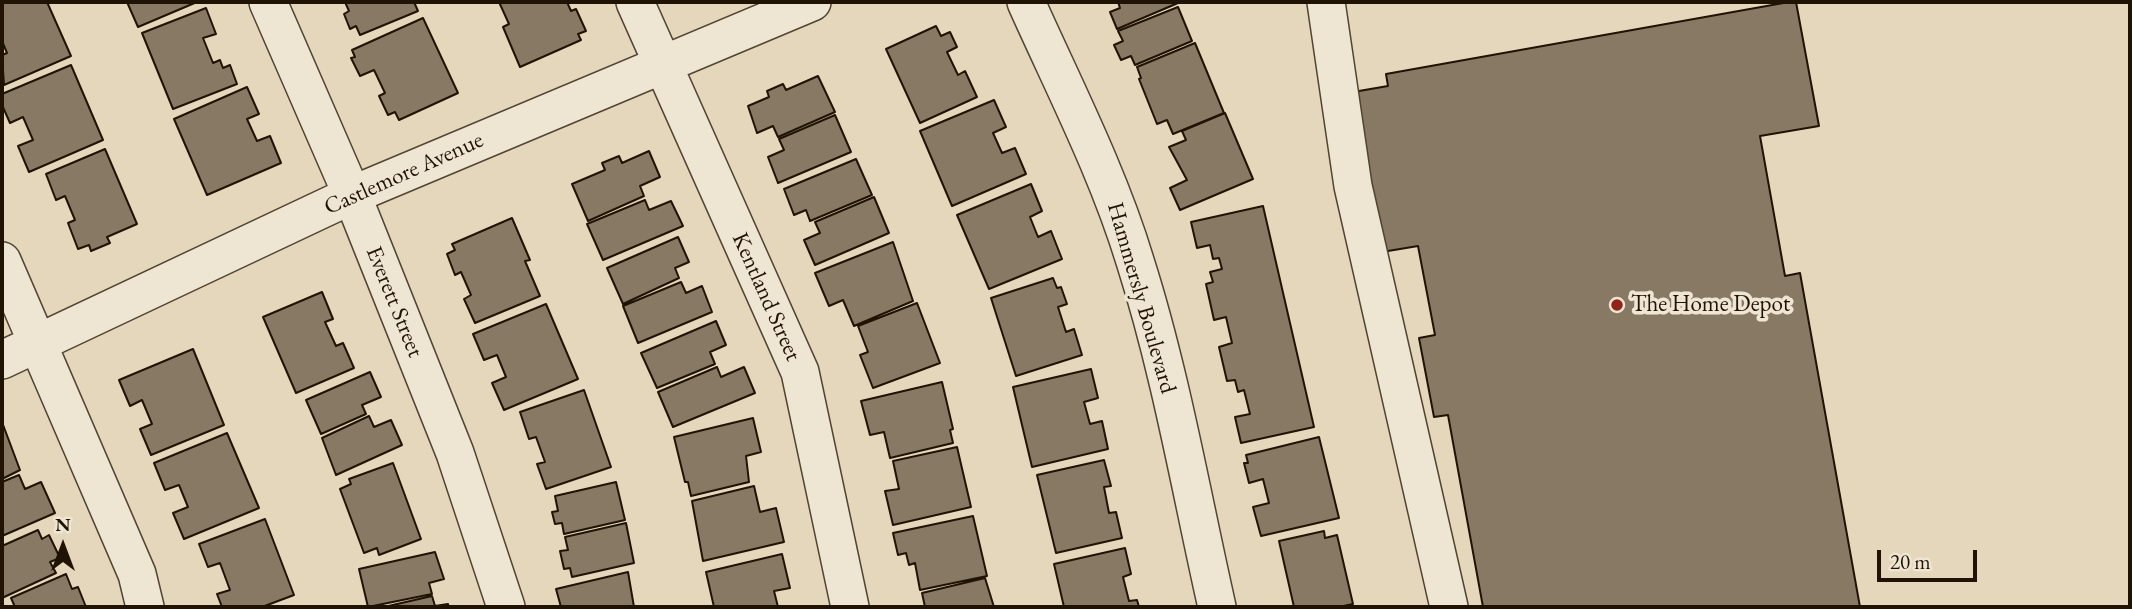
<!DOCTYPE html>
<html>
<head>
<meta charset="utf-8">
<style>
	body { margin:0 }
	#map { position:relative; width:2132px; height:609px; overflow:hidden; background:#e5d7bb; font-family:"EB Garamond",serif }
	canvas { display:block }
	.frame { position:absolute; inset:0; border:4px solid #211304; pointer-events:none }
	.north { position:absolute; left:28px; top:511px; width:70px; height:70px; -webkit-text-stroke:5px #eee5d3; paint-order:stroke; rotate:0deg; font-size:19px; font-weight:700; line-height:28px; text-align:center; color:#211304 }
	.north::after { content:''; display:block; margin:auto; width:24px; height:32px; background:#211304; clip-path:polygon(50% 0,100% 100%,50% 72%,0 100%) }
	.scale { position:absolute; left:1877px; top:550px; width:100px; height:32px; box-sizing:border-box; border:4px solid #211304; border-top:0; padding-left:9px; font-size:21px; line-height:24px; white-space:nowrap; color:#211304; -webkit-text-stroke:5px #eee5d3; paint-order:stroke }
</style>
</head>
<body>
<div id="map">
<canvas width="2132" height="609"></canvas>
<div class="frame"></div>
<div class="north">N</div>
<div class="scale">20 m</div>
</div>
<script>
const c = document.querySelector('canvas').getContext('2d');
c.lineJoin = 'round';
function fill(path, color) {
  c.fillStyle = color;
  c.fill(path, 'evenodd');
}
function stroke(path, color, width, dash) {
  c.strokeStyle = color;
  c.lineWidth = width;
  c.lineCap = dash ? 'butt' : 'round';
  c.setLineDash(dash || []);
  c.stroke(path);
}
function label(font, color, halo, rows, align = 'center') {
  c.font = font + ' "EB Garamond",serif';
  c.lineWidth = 7;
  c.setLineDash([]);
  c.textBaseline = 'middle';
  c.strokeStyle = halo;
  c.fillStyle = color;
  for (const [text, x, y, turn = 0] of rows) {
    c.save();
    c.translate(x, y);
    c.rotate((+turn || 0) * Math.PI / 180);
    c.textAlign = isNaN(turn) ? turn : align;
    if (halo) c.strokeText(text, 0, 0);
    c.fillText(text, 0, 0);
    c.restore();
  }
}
const building = new Path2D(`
	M2,2H47L71,56L4,85L2,55L7,53L2,41Z
	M127,2H197L138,27Z
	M345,2H414L418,11L360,35L356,26L350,29L344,14L349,11Z
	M499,2H567L571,11L576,9L586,31L578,34L581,40L520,67L503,27L509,24Z
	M1118,2H1177L1178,3L1117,29L1110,12L1120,8Z
	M1789,2H1796L1819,126L1760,136L1785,276L1800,273L1860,607H1483L1448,415L1434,417L1419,338L1435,335L1418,246L1382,252L1353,92L1388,86L1386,74Z
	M1178,7L1192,41L1135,65L1131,56L1121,60L1114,45L1123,41L1118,31Z
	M206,8L216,34L203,38L213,63L220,60L223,68L230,65L237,84L173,109L142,33Z
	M423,18L458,93L399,120L395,112L388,115L379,96L385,93L374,70L360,76L351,58L355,57L352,50Z
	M936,26L941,36L950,32L957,47L947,52L958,75L965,71L977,97L920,123L886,49Z
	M1195,43L1224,113L1173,134L1167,120L1157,124L1139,79L1141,78L1137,67Z
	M71,65L103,140L29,172L18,146L33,140L23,117L10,123L2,105V94Z
	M818,76L835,112L778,137L773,126L757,133L748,106L769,97L767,91L783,84L786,90Z
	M247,87L259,114L247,119L257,141L270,136L281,163L207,195L174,119Z
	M994,100L1006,127L993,133L1002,153L1015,148L1026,174L952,206L920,131Z
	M1225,113L1253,179L1180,210L1170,188L1187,180L1169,147L1186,140L1182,131Z
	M835,115L851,152L778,183L768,157L784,150L779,139Z
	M105,149L137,224L107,237L110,243L91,251L89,245L78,249L68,223L75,220L65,196L56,200L46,174Z
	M649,151L660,177L640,186L644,196L588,221L572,184L605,170L602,163L619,156L622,163Z
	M856,159L872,195L810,221L806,210L794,215L784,189Z
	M1031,184L1042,211L1030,217L1038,237L1051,231L1062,259L989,289L957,215Z
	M874,197L889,233L815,265L804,240L820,233L815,222Z
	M645,200L649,210L671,201L683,226L603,260L587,224Z
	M1263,206L1314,427L1241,443L1235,417L1250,414L1244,390L1238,392L1235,380L1227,381L1219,347L1232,343L1226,317L1214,320L1206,284L1213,282L1210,272L1222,269L1219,258L1213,259L1210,245L1197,248L1191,222Z
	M512,218L530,260L525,261L540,296L475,323L464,299L471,295L461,272L455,275L447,254L455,250L452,244Z
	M678,237L689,262L675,268L679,278L623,304L607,268Z
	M893,242L913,301L854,326L843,300L829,306L815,273Z
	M1053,278L1057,288L1061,287L1067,304L1058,307L1066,332L1074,329L1082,355L1016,376L991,298Z
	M681,282L686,293L702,286L712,312L638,343L623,306Z
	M322,292L333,319L325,322L336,346L343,343L354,368L296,393L263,317Z
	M917,303L940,363L873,388L860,355L868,352L858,326Z
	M546,304L578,379L504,410L492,383L506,377L497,355L484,360L473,334Z
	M716,321L726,345L710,352L715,364L657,388L641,353Z
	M193,349L224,425L151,455L140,429L152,424L142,400L130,406L119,380Z
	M717,367L721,377L744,367L755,393L673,427L658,392Z
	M1091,369L1098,398L1084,402L1090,424L1102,421L1108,449L1032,467L1013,387Z
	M370,372L381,397L362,405L366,414L321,434L306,400Z
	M942,382L953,429L950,430L953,443L890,458L884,432L870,435L861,401Z
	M584,390L611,467L546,489L537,464L545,462L536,437L529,439L520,412Z
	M369,416L374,427L391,420L402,445L336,475L322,438Z
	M753,418L761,452L746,456L749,482L691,496L688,482H685L674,437Z
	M2,422L20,470L2,479Z
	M227,433L259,508L184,539L173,513L188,507L179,485L165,490L154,463Z
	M1319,437L1339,518L1261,536L1253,507L1269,503L1263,479L1249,483L1244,463H1248L1246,455Z
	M957,447L971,507L893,525L885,491L899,489L893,461Z
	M1104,460L1111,486L1104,487L1109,513L1116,512L1122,538L1056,553L1037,475Z
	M393,463L421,539L379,555L377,548L364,553L340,489L351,484L349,479Z
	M19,475L25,489L41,482L55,513L2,536V482Z
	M616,482L625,520L564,534L562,523L555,524L552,512L558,511L555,496Z
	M754,486L760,512L776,508L784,542L703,561L692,501Z
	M973,516L987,576L920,590L915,563L909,565L906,553L898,555L893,533Z
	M265,519L294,595L262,607H222L217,594L230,590L220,563L208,567L199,544Z
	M626,523L634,563L572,577L570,568L564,569L560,551L568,550L565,537Z
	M38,530L42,539L49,535L60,558L50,562L56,573L2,598V546Z
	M1324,531L1325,538L1337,535L1353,604L1339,607H1294L1279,541Z
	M1125,548L1131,574L1123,577L1129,601L1137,600L1139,607H1064L1054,564Z
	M435,552L444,579L429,583L432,594L368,607L359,569Z
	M782,554L790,588L774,591L778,607H714L706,572Z
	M628,572L634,607H561L556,589Z
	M66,574L72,589L78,587L86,607H15L11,598Z
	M985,578L994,607H925L922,593Z
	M432,596L435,606L448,604L449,607H384Z`);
const minor = new Path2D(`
	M268,2L352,195L455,453L506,607
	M635,2L800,372L850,607
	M1026,2C1064,87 1108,172 1135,261C1171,374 1191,492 1217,607
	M1326,2L1353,186L1449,607
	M2,261L137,574L145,607
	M2,360L352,195L812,2`);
const markers = [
	[1617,305,7,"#8f2418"]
];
const streetNames = [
	["Castlemore Avenue",404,174,-24],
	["Kentland Street",766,297,66],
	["Hammersly Boulevard",1141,298,74],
	["Everett Street",394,302,68]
];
const poiNames = [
	["The Home Depot",1631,305]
];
fill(building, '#877963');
stroke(building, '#211304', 2);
stroke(minor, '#524432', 40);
stroke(minor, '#eee5d3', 37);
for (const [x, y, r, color] of markers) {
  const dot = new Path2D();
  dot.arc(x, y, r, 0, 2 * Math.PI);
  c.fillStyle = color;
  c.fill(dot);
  stroke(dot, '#eee5d3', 2.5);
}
label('23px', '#211304', '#eee5d3', streetNames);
label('23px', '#211304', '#eee5d3', poiNames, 'left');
</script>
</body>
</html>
